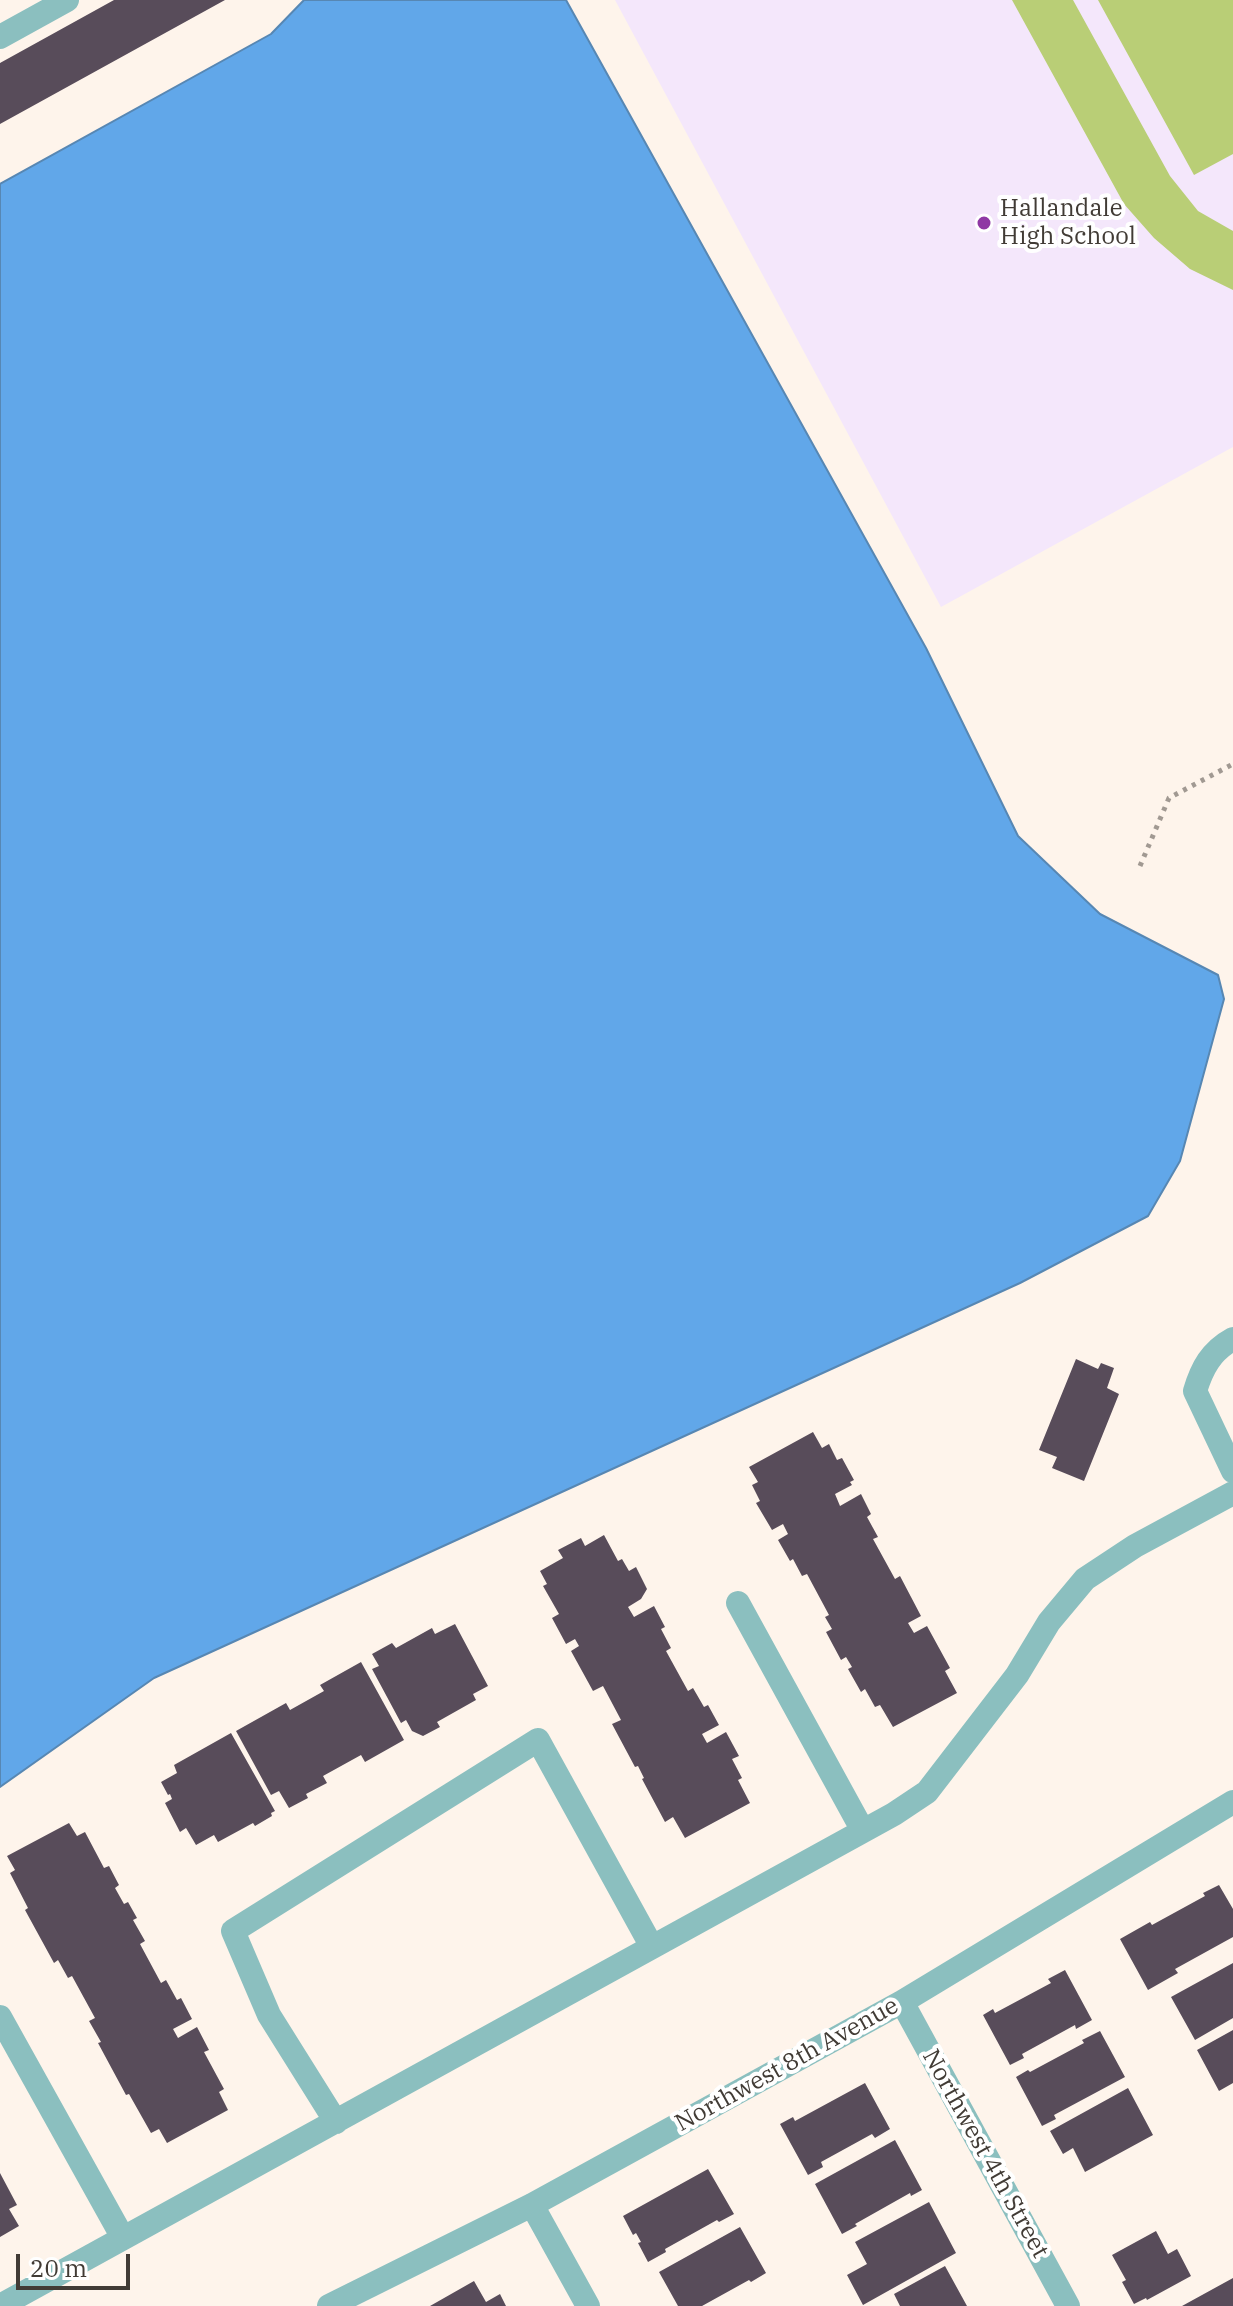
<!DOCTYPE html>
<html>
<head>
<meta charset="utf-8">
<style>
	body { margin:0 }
	#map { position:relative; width:1233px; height:2306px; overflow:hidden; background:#fef4eb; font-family:"IBM Plex Serif",serif }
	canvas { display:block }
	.scale { position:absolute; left:16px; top:2254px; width:114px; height:36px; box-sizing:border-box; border:4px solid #413b35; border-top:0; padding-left:10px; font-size:24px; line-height:28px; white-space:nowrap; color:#413b35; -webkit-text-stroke:6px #fff; paint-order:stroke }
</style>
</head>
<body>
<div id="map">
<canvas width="1233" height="2306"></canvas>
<div class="scale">20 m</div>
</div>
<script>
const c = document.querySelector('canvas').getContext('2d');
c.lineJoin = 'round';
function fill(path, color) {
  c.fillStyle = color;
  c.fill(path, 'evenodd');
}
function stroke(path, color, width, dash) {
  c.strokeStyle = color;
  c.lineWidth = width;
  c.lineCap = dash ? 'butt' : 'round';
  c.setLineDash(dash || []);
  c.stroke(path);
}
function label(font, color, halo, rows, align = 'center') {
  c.font = font + ' "IBM Plex Serif",serif';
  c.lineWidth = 8;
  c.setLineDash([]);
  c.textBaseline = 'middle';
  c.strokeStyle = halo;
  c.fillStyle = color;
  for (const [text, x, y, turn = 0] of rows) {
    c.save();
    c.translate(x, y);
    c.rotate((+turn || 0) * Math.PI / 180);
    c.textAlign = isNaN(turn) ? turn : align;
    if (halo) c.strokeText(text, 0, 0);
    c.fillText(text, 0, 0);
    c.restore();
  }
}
const education = new Path2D(`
	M615,0H1233V447L941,607Z`);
const green = new Path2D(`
	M1012,0H1073L1170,176L1198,211L1233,231V290L1190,269L1154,238L1124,204Z
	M1098,0H1233V154L1194,175Z`);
const water = new Path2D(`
	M304,0H566L926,648L1018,836L1100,914L1218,975L1224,999L1180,1161L1148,1216L1020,1283L154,1678L0,1787V184L271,34Z`);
const building = new Path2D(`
	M114,0H225L0,124V63Z
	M1076,1359L1098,1369L1101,1363L1114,1368L1107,1388L1119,1394L1084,1481L1052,1468L1057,1457L1039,1450Z
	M813,1432L822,1448L829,1444L837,1460L842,1458L854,1480L850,1482L852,1485L835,1494L840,1506L861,1494L871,1514L867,1517L878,1537L873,1539L895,1579L900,1576L921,1616L908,1623L914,1633L927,1626L950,1668L945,1671L957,1693L893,1727L880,1705L875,1707L865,1689L861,1692L848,1669L852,1667L846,1657L841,1660L826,1632L832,1629L825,1617L829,1615L807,1574L802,1576L793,1559L790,1561L778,1540L788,1534L783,1524L772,1530L756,1503L760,1501L752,1485L758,1482L749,1467Z
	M604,1535L618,1561L622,1559L629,1571L636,1567L647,1589L641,1599L628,1607L634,1617L654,1606L665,1627L661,1629L671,1648L666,1651L688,1691L693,1688L704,1707L708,1705L719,1725L702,1734L707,1743L726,1732L739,1756L732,1759L742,1778L738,1780L750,1803L685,1838L673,1817L665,1822L642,1779L644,1778L638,1766L635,1767L612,1724L621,1720L603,1686L593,1691L571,1651L579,1646L575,1639L566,1644L552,1618L559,1614L543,1586L547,1584L540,1571L563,1558L558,1550L581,1538L585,1546Z
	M455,1624L488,1686L473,1694L476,1700L437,1722L440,1727L423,1736L412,1731L406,1720L401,1723L372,1669L379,1666L372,1654L392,1643L396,1648L432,1628L435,1634Z
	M361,1662L404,1740L365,1762L361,1755L323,1776L327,1783L306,1794L308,1798L289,1808L279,1791L271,1795L236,1731L286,1703L290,1710L324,1691L320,1685Z
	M231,1733L275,1811L271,1813L272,1816L255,1826L253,1823L218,1842L214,1835L196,1845L186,1828L180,1832L165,1803L172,1799L170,1794L168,1795L161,1782L177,1773L174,1765Z
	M69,1823L77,1836L85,1832L104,1868L109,1866L119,1885L115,1888L124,1904L128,1902L137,1918L133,1920L145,1941L140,1944L161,1983L166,1980L177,2000L181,1998L192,2019L173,2029L178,2038L197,2027L209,2050L204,2052L224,2089L219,2092L228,2110L167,2143L159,2129L151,2133L129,2094L126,2095L98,2043L101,2042L89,2021L95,2018L72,1976L68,1978L58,1960L54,1963L25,1910L28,1908L10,1873L15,1870L7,1856Z
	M1219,1885L1233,1909V1937L1175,1969L1178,1973L1148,1990L1120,1939L1150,1922L1152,1925L1205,1896L1203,1893Z
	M1233,1963V2018L1195,2040L1171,1997Z
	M1065,1970L1092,2020L1076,2029L1075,2025L1022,2054L1024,2058L1010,2065L983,2015L993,2009L995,2013L1051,1983L1048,1979Z
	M1233,2030V2083L1219,2091L1197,2050Z
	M1100,2031L1125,2077L1054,2115L1056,2119L1042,2126L1016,2077L1028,2070L1030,2072L1084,2043L1082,2040Z
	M865,2083L890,2129L875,2138L872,2134L821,2162L823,2167L808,2175L780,2124L793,2117L795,2121Z
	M1128,2088L1153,2135L1085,2172L1073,2148L1063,2154L1050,2131Z
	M895,2140L922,2190L911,2196L910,2193L855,2224L857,2226L842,2234L815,2184Z
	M708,2169L734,2214L719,2222L717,2220L665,2249L666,2252L648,2262L638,2243L641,2242L636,2233L633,2235L623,2216Z
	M0,2173L17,2205L9,2209L19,2226L0,2237Z
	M929,2202L956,2253L863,2305L847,2275L867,2264L855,2242Z
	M740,2227L766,2273L751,2282L749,2280L702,2306H678L659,2272Z
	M1156,2231L1168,2254L1177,2249L1191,2276L1147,2300L1146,2298L1134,2304L1122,2282L1126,2280L1112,2255Z
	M945,2266L967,2306H900L894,2294Z
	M1233,2278V2306H1182Z
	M474,2281L486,2302L500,2294L506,2306H430Z`);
const path = new Path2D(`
	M1140,866L1169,798L1233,764`);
const minor = new Path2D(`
	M0,37L67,0
	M1233,1339C1211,1351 1202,1368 1195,1391L1233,1471
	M738,1603L863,1831
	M902,2002L1068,2306
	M0,2017L123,2238
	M336,2122L269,2015L233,1931L538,1740L652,1947
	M532,2205L588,2306
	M0,2306L894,1814L927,1792L1017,1675L1049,1622L1085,1579L1135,1546L1233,1493
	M329,2306L532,2205L902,2002L1233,1802`);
const markers = [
	[984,223,8,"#8f38a4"]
];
const poiNames = [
	["Hallandale",1000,209],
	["High School",1000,237]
];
const streetNames = [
	["Northwest 8th Avenue",787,2065,-29],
	["Northwest 4th Street",985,2154,61]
];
fill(education, '#f4e7fb');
fill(green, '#b9ce76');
fill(water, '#61a7e9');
stroke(water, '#5787b3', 2);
fill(building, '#584c5a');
stroke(path, '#a19992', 5, [4, 6]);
stroke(minor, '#8bbfbf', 24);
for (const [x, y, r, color] of markers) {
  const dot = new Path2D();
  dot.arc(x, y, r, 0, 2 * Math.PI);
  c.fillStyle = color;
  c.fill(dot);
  stroke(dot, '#fff', 3);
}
label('24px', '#413b35', '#fff', poiNames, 'left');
label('24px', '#413b35', '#fff', streetNames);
</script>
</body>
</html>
